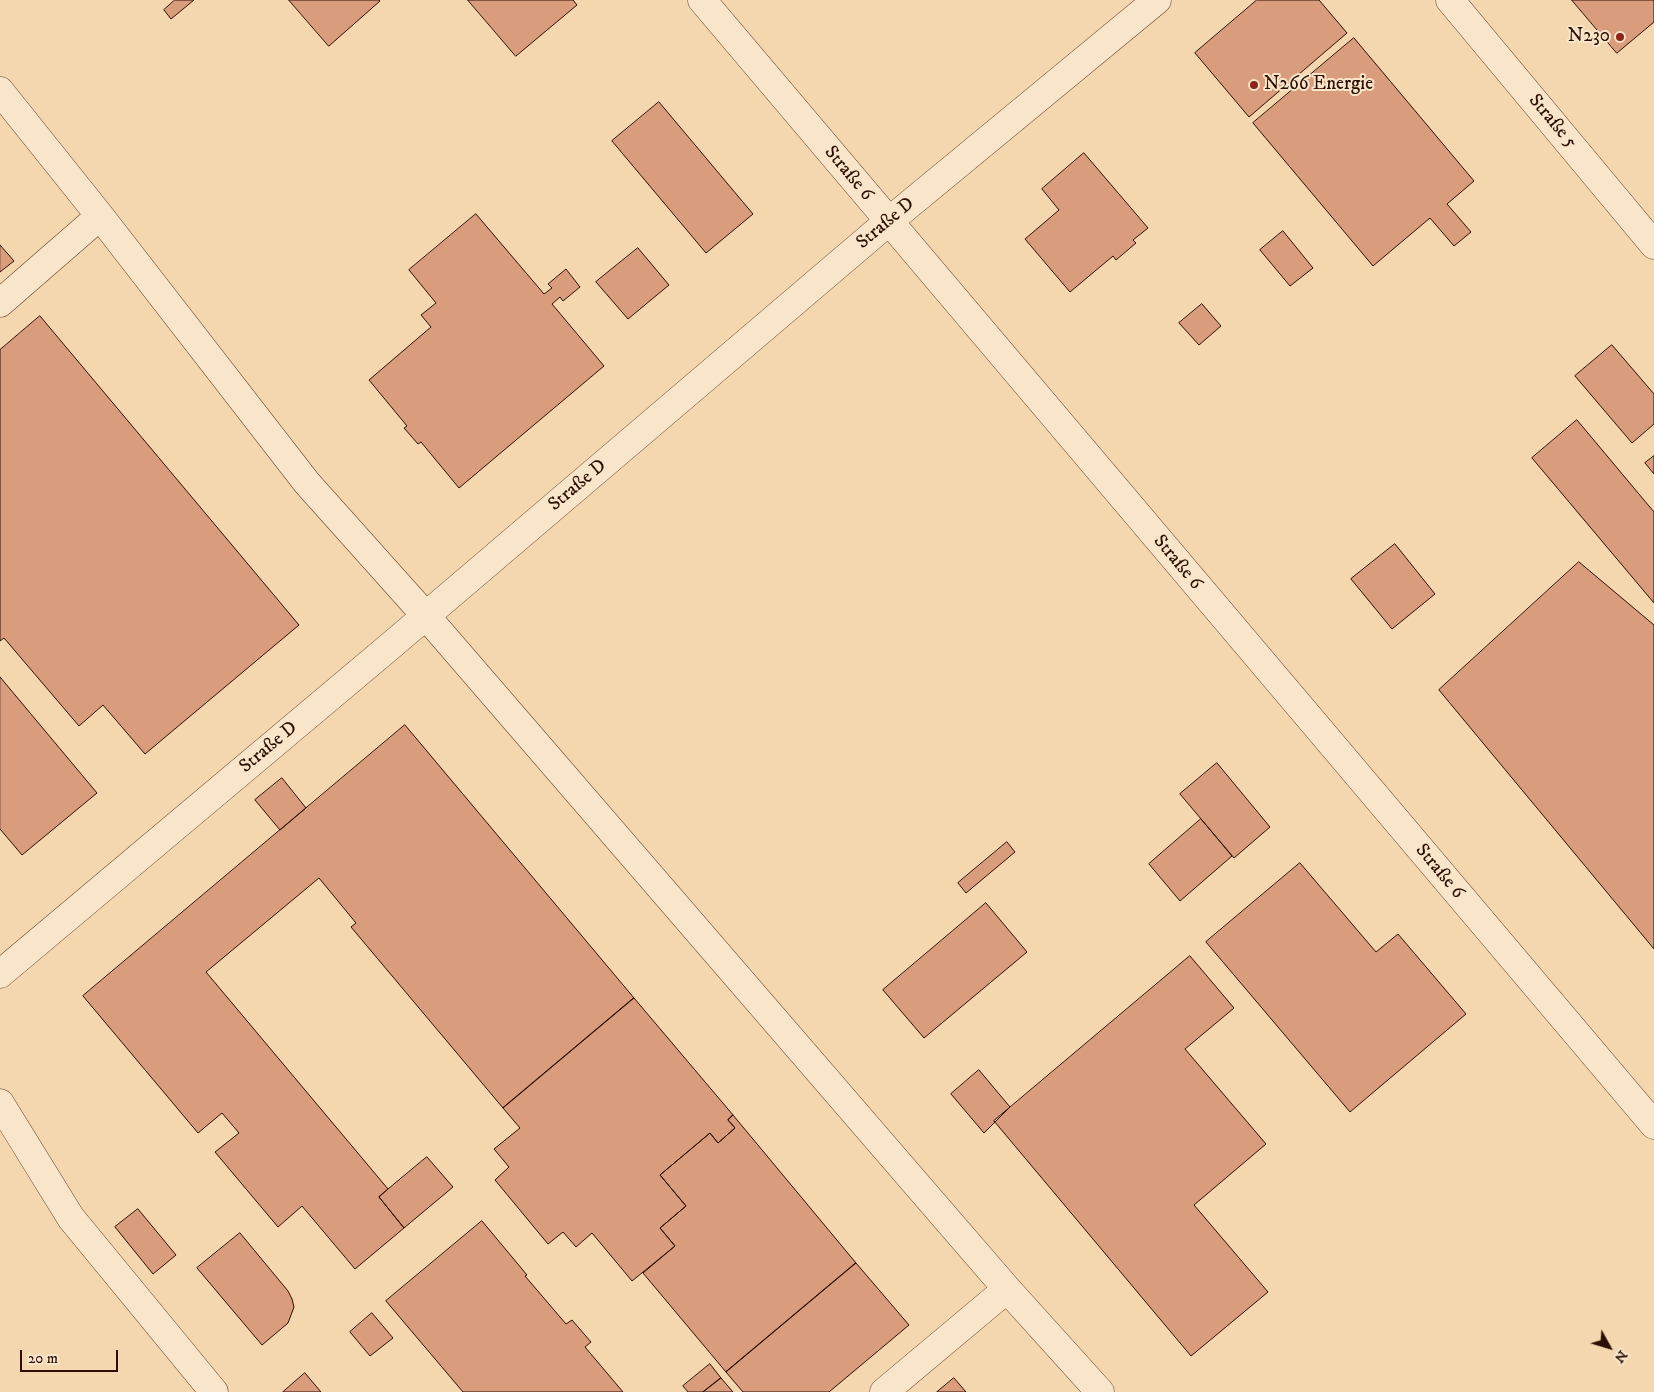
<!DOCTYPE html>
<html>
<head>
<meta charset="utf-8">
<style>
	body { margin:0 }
	#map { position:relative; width:1654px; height:1392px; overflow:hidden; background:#f4d7ae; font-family:"IM FELL DW Pica",serif }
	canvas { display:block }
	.north { position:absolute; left:1584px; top:1322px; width:50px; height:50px; -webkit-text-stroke:4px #f8e5ca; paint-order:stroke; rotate:129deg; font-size:14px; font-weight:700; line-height:20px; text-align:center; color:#2d0e02 }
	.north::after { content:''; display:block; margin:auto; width:18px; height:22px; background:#2d0e02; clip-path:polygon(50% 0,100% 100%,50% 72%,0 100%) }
	.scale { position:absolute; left:20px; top:1350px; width:98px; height:22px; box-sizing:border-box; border:2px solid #2d0e02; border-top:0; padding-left:6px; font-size:15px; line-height:18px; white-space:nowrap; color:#2d0e02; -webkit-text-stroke:4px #f8e5ca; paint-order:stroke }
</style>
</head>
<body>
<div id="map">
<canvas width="1654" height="1392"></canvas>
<div class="north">N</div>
<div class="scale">20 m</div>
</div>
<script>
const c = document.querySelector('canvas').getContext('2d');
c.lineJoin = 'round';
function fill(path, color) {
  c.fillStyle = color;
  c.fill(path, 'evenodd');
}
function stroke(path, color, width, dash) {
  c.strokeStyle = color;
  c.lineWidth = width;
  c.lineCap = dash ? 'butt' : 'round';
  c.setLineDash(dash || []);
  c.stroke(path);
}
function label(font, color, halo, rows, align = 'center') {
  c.font = font + ' "IM FELL DW Pica",serif';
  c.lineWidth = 4;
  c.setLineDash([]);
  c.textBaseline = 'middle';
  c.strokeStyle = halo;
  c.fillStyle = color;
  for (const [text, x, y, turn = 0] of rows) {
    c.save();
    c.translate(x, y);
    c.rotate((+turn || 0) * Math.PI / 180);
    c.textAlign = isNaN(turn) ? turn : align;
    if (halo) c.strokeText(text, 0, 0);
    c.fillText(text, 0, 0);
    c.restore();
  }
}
const building = new Path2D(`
	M175,0H194L171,19L164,10Z
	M289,0H379L380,1L329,46Z
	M468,0H573L577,5L516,56Z
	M1257,0H1319L1347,33L1249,117L1195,53Z
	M1572,0H1654V22L1617,53Z
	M1354,38L1474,181L1447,204L1471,232L1454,246L1430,218L1373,266L1253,123Z
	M659,102L753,214L706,253L612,141Z
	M1084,153L1148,228L1133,240L1136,243L1116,260L1113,256L1070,292L1025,239L1059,210L1042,189Z
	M476,214L544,294L552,288L548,284L566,269L580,287L563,301L560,297L552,304L604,366L459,488L421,442L418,444L404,428L407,426L369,380L431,327L421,315L436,303L409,270Z
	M1283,231L1313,268L1290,286L1260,250Z
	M0,245L14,261L0,272Z
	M638,248L669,285L628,319L596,282Z
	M1202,304L1221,326L1199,345L1179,323Z
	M40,316L299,625L145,754L103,705L79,726L4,638L0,641V350Z
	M1612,345L1654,394V424L1632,443L1575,376Z
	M1577,420L1654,512V603L1532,458Z
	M1654,456V474L1645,463Z
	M1395,544L1435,594L1392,629L1351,579Z
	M1579,562L1654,625V949L1439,690Z
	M0,677L97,793L22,855L0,829Z
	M405,725L634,998L503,1108L351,927L356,923L319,878L206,972L388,1189L379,1197L404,1228L355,1269L302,1206L278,1227L215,1152L239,1133L222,1113L198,1133L83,996Z
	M1217,763L1270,827L1234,858L1180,794Z
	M282,778L306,808L280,830L255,800Z
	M1201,819L1232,856L1180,901L1149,864Z
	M1007,842L1015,852L966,893L958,883Z
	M1300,863L1376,952L1398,934L1466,1014L1350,1112L1206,942Z
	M986,903L1027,952L924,1038L883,990Z
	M1190,956L1234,1008L1185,1049L1266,1144L1194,1205L1268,1292L1191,1356L994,1121Z
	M634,998L733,1115L728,1120L735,1128L718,1143L710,1133L660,1175L686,1206L660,1228L675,1246L632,1281L592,1233L576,1247L563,1232L548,1244L495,1180L509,1167L494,1149L520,1128L503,1108Z
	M979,1070L1010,1107L984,1133L951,1094Z
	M733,1115L856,1263L726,1372L643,1273L675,1246L660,1228L686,1206L660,1175L710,1133L718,1143L735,1128L728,1120Z
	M427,1157L453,1187L404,1228L379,1197Z
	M138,1209L176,1255L153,1274L115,1227Z
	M482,1221L527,1275L525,1276L566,1324L572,1320L591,1342L585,1347L623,1392H463L386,1301Z
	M240,1233L288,1291L292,1299L294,1307L288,1323L262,1345L197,1268Z
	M856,1263L909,1325L829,1392H743L726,1372Z
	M372,1313L393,1338L370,1356L350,1332Z
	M710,1364L721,1378L703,1392H688L683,1386Z
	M305,1373L321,1392H283Z
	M721,1378L733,1392H703Z
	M954,1378L966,1392H937Z`);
const minor = new Path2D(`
	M702,0L1654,1125
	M1450,0L1654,245
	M0,91L100,216L307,483L426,616L1007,1289L1100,1392
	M0,303L100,216
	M0,974L388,648L888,222L1157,0
	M0,1103L71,1218L214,1392
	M884,1392L1007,1289`);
const markers = [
	[1620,37,5,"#8f2418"],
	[1254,85,5,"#8f2418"]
];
const poiNames = [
	["N230",1610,37],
	["N266 Energie",1264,85,"left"]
];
const streetNames = [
	["Straße 5",1552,122,50],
	["Straße 6",848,174,50],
	["Straße D",886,224,-40],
	["Straße D",578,486,-40],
	["Straße 6",1177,563,50],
	["Straße D",269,748,-40],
	["Straße 6",1439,872,50]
];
fill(building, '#d99c7c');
stroke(building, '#2d0e02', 1);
stroke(minor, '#5f402d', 29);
stroke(minor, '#f8e5ca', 28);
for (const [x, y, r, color] of markers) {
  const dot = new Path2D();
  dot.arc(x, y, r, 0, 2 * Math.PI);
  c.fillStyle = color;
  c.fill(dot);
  stroke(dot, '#f8e5ca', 2);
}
label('19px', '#2d0e02', '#f8e5ca', poiNames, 'right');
label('19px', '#2d0e02', '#f8e5ca', streetNames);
</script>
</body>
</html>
